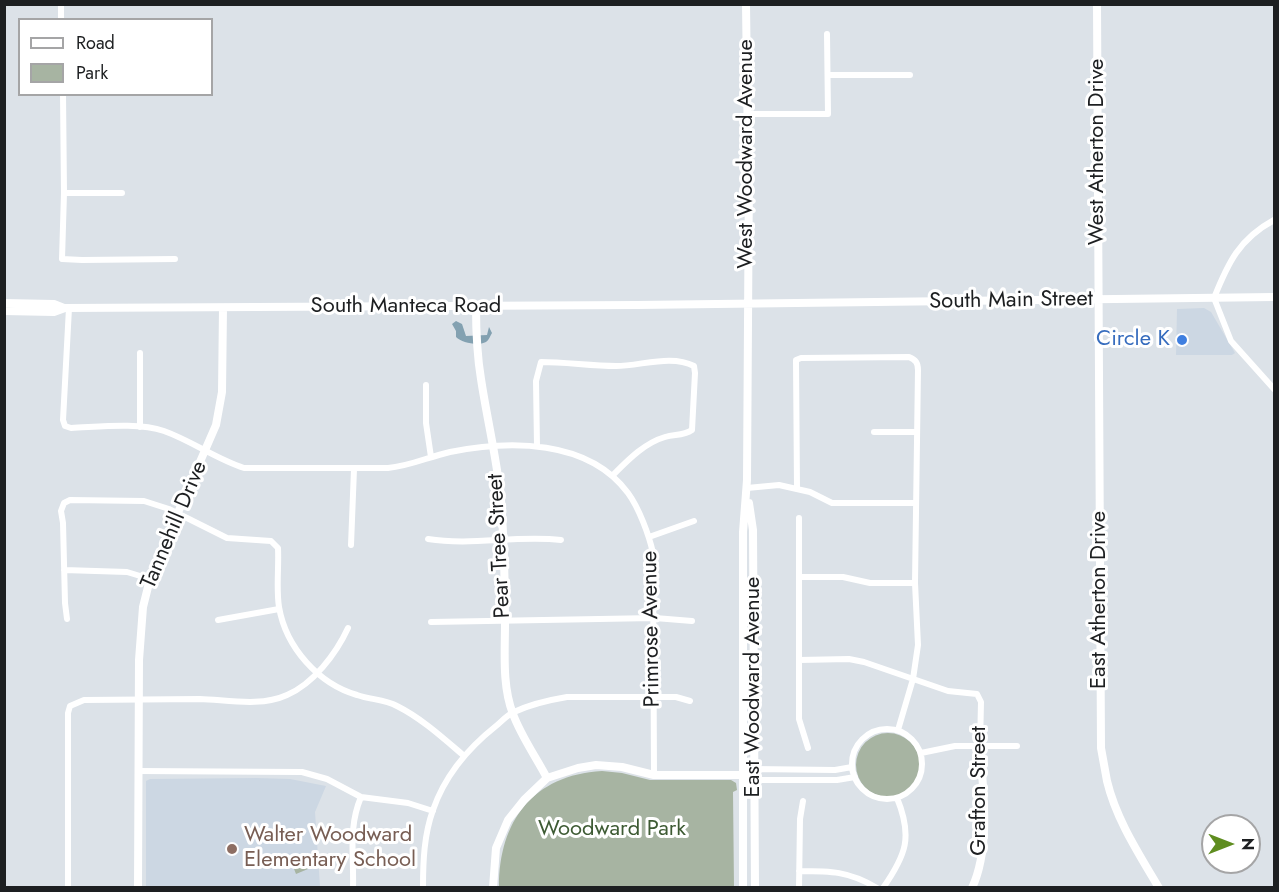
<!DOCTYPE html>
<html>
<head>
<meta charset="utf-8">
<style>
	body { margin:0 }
	#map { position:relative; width:1279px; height:892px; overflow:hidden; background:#dce2e8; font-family:Jost,sans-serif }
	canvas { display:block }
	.frame { position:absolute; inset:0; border:6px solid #1d1f21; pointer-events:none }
	.legend { position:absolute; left:18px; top:18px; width:195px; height:78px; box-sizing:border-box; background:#fff; border:2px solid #a5a5a6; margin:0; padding:8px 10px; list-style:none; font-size:18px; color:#1d1f21 }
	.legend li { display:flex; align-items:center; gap:12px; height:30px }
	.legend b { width:30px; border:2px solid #a5a5a6 }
	.north { position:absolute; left:1201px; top:814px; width:60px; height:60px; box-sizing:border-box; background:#fff; border:2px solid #a5a5a6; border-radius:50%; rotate:90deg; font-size:16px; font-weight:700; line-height:24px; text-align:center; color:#1d1f21 }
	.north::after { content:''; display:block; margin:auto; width:21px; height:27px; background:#5f8d20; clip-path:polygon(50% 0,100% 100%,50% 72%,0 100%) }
</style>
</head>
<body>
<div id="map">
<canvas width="1279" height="892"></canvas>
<div class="frame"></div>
<ul class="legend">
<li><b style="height:8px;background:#fff"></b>Road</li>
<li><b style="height:16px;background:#a7b4a2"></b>Park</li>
</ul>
<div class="north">N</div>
</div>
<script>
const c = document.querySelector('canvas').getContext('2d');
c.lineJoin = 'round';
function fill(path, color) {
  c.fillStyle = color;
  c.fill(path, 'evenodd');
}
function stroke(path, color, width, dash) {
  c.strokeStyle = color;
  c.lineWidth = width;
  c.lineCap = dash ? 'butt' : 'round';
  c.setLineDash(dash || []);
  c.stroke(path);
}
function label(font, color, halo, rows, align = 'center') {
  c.font = font + ' Jost,sans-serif';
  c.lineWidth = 6;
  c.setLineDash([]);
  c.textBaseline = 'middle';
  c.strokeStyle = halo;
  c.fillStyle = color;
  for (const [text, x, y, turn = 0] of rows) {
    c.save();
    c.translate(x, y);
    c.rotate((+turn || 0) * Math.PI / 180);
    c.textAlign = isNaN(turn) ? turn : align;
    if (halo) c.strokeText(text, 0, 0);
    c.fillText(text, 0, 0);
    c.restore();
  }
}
const built = new Path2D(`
	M1204,308L1211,312L1235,353L1232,355H1176L1177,309Z
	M256,778L290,779L326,786L315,812L320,887H146V781L150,779Z`);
const green = new Path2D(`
	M856 765a32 32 0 1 1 64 0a32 32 0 1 1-64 0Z
	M602,771L622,773L650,780H731L736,783L737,790L733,792L734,887H499C499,821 533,775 602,771Z
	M304,856L308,869L296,874L291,861Z`);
const water = new Path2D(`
	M456,321L462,324L466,336L487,335L489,327L492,333C490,336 489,340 486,342C478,346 462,343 456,337V331L452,324Z`);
const street = new Path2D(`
	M61,4V20
	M828,75H910
	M63,94L64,193H122
	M748,114H828L827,34
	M64,193L62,259L82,260L175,259
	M1274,220C1239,239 1228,263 1214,298L1231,341L1274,389
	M69,308L63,420L65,426L71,428C98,427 138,422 164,431C192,441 216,459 244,468H388C410,466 428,457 450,452C509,440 588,439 628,493C639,508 649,535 653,553L654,775
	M140,353V427
	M426,385V423L431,457
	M874,432H917
	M537,446L536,381L541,362C566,362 591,366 616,366C641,366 671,354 694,366L695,373L692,430C683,436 675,434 665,437C644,443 627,461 612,476
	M747,488L779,485L810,492L832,503H916
	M797,489L796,360L801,358L909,357C916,360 918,363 918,370L915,583L918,645L913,679L898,730
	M799,518V719L808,748
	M649,537L694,521
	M428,539C472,546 516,535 561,540
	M351,545L354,469
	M64,570L127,572L150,579
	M799,577H843L870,583H915
	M67,619L65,603L63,523L61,511L64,503L70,500L144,501L169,509L227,538L271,541L278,548C279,568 276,588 279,607C286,648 319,684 357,695C371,700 384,699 397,706C421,718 442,737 463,755
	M218,620L279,609
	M431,622L655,618L692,621
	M799,660L849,659L864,662L948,691L977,694L981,702L980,746
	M852 764a35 35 0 1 1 70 0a35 35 0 1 1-70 0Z
	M921,753L955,746H1017
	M138,771L302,772L327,779L361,797L408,803L433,811
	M744,775L753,780H837L855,777
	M744,775L753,769L835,770L852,767
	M799,871C830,871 849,871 877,888
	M68,888V713L70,706L84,700C123,700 161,699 200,699C228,700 261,707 287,695C313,684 336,654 348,628
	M353,888C354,854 348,828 361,797
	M423,888C423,861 424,835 433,810C445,775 467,749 496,726C501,722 507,715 514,712C531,704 549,700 567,697H676L690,701
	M799,888L800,819L803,801
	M883,888C906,855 913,837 897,798`);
const secondary = new Path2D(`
	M746,4L748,154
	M1097,4L1101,748C1103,759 1105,770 1107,781C1116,819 1139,854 1159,888
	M4,303L54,304L64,308
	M476,306C476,330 477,355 481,379C487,419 497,459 501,500C504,541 505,582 505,623C505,653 502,686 513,714C521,736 536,757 547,778
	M4,311L54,312L65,308L637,305L1274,297
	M749,503L753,530L755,888
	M138,888L139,660L143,607L150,579L163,547L216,425L222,392L223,308
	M493,888L496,848L508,820L524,800L547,778L578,768L596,765L622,767L654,775H744
	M743,888V532L747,480L749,165
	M972,888C991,847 983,790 980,746`);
const markers = [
	[1182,340,6,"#3f7fe0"],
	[232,849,6,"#8d6e63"]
];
const streetNames = [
	["West Atherton Drive",1098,152,-90],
	["West Woodward Avenue",747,154,-90],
	["South Main Street",1011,301,-1],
	["South Manteca Road",406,307],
	["Tannehill Drive",175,525,-67],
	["Pear Tree Street",500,546,-93],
	["East Atherton Drive",1100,600,-90],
	["Primrose Avenue",652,629,-91],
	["East Woodward Avenue",754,687,-90],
	["Grafton Street",980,791,-90]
];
const shopNames = [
	["Circle K",1170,340]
];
const parkNames = [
	["Woodward Park",612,830]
];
const educationNames = [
	["Walter Woodward",244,836],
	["Elementary School",244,861]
];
fill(built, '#ccd7e3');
fill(green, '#a7b4a2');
fill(water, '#83a1b1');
stroke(street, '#fff', 6);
stroke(secondary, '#fff', 8);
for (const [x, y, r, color] of markers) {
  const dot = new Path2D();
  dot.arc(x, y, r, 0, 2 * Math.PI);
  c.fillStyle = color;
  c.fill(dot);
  stroke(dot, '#fff', 2);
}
label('22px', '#1d1f21', '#fff', streetNames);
label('22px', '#366cbe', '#fff', shopNames, 'right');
label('22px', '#3e5b34', '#fff', parkNames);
label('22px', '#785e54', '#fff', educationNames, 'left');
</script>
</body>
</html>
